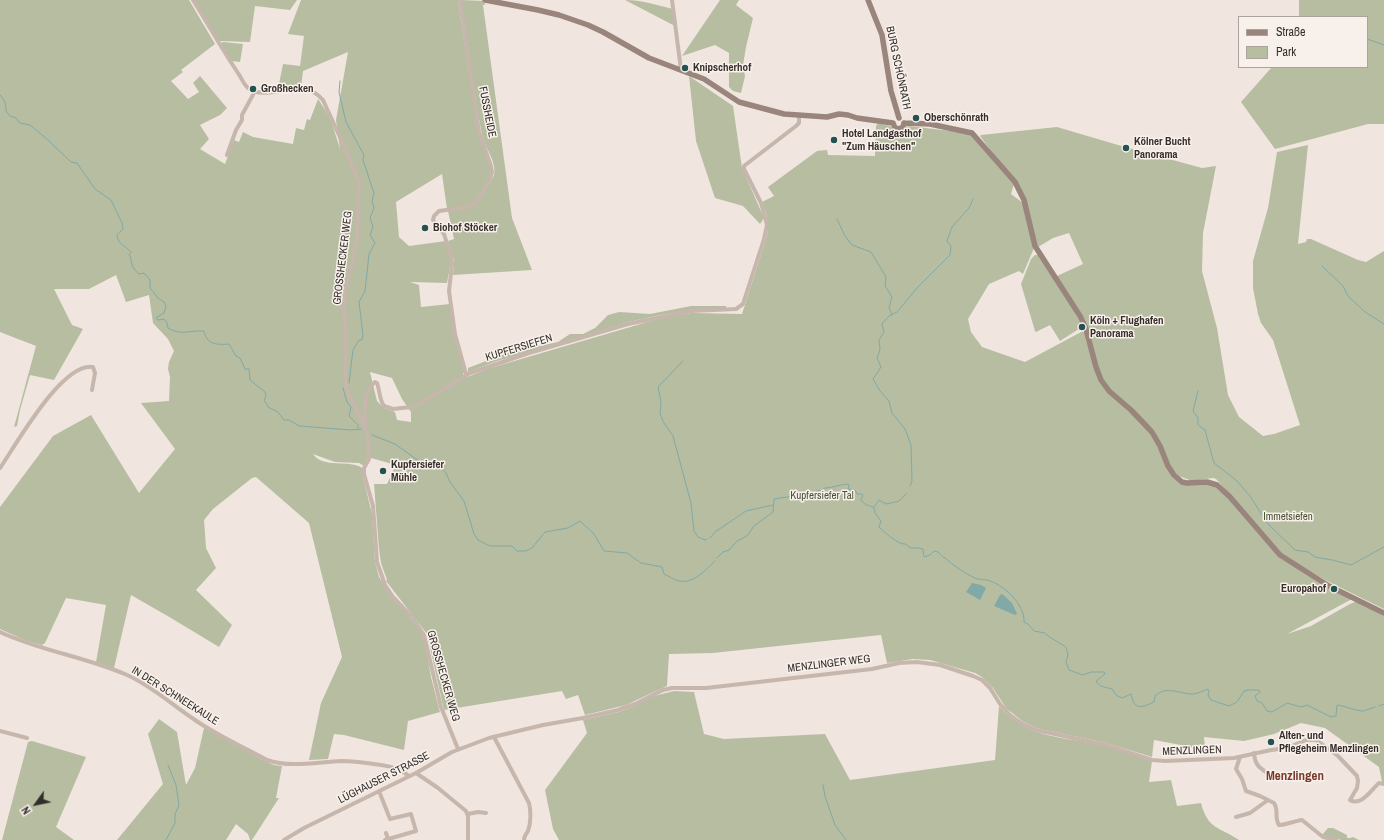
<!DOCTYPE html>
<html>
<head>
<meta charset="utf-8">
<style>
	body { margin:0 }
	#map { position:relative; width:1384px; height:840px; overflow:hidden; background:#f0e6df; font-family:"Archivo Narrow",sans-serif }
	canvas { display:block }
	.legend { position:absolute; left:1238px; top:16px; width:130px; height:52px; box-sizing:border-box; background:#f8f1eb; border:1px solid #aaa39e; margin:0; padding:5px 7px; list-style:none; font-size:12px; color:#352d2a }
	.legend li { display:flex; align-items:center; gap:8px; height:20px }
	.legend b { width:20px; border:1px solid #aaa39e }
	.north { position:absolute; left:16px; top:784px; width:40px; height:40px; -webkit-text-stroke:3px #f8f1eb; paint-order:stroke; rotate:237deg; font-size:11px; font-weight:700; line-height:16px; text-align:center; color:#352d2a }
	.north::after { content:''; display:block; margin:auto; width:14px; height:18px; background:#352d2a; clip-path:polygon(50% 0,100% 100%,50% 72%,0 100%) }
</style>
</head>
<body>
<div id="map">
<canvas width="1384" height="840"></canvas>
<ul class="legend">
<li><b style="height:5px;background:#9a857d"></b>Straße</li>
<li><b style="height:11px;background:#b6bda0"></b>Park</li>
</ul>
<div class="north">N</div>
</div>
<script>
const c = document.querySelector('canvas').getContext('2d');
c.lineJoin = 'round';
function fill(path, color) {
  c.fillStyle = color;
  c.fill(path, 'evenodd');
}
function stroke(path, color, width, dash) {
  c.strokeStyle = color;
  c.lineWidth = width;
  c.lineCap = dash ? 'butt' : 'round';
  c.setLineDash(dash || []);
  c.stroke(path);
}
function label(font, color, halo, rows, align = 'center') {
  c.font = font + ' "Archivo Narrow",sans-serif';
  c.lineWidth = 3;
  c.setLineDash([]);
  c.textBaseline = 'middle';
  c.strokeStyle = halo;
  c.fillStyle = color;
  for (const [text, x, y, turn = 0] of rows) {
    c.save();
    c.translate(x, y);
    c.rotate((+turn || 0) * Math.PI / 180);
    c.textAlign = isNaN(turn) ? turn : align;
    if (halo) c.strokeText(text, 0, 0);
    c.fillText(text, 0, 0);
    c.restore();
  }
}
const green = new Path2D(`
	M0,0H189L215,44L181,70L183,72L171,81L188,99L199,92L193,83L200,76L227,108L220,115L200,125L209,139L200,149L225,164L234,140L239,142L243,132L253,137L293,144L296,128L304,130L307,119L310,120L318,99L324,108L331,120L340,149L336,120L348,52L303,71L301,87L278,89L283,64L300,66L304,36L288,34L301,0H458L478,132L490,163L491,174L476,201L471,205L447,209L442,174L396,202L399,237L409,246L446,241L451,261L447,283L410,282L419,285L421,307L450,304L464,372L463,374L465,378L487,369L661,318L692,313L742,314L767,236C769,221 767,216 762,202L774,196L768,187L817,151L827,150L828,155L875,156L876,126L878,123L890,126L895,130L909,126L967,133L974,137L1014,184L1011,194L1023,203L1034,248L1023,274L1019,271L989,284L968,319L971,332L982,347L1025,362L1083,331L1085,333L1097,375L1151,434L1175,479L1213,485L1230,500L1280,558L1352,599L1287,634L1311,626L1350,604L1357,601L1384,616V782H1382L1379,767L1325,728L1301,723L1274,734L1244,741L1204,737L1205,747L1197,748L1154,740L1152,757L1106,743L1036,728L1022,721L1006,708L993,688L982,677L975,673L930,660L913,659L887,663L881,635L713,653L669,654L667,686L626,705L585,715L578,695L566,699L562,691L444,710L427,634L386,581L387,580L381,563L379,549L374,484H387L396,465L371,458L368,456L364,466L359,463L335,462L313,454C322,469 351,459 362,468L363,477L372,514L375,562L379,577L392,598L402,607L424,636L431,677L440,712L408,721L404,750L344,735L334,734L328,759L309,760L321,703L342,657L309,523L256,477L252,478L213,509L204,520L206,548L216,568L196,590L232,625L219,647L171,618L131,595L114,668L96,662L106,605L66,598L45,643L42,645L27,641L0,629V507L53,436L91,415L139,493L175,449L141,403L169,401L170,377L168,369L169,362L174,351L168,339L153,323L149,295L126,302L116,275L89,289H54L72,325L83,329L54,380L30,375L20,410L17,426L14,427L36,346L0,332ZM370,372L392,378L402,399L411,412V422L397,420L395,412L384,408L377,401Z
	M194,0H297L290,10L255,6L250,42L218,41Z
	M461,0L484,1L485,5H483L512,218L532,270L453,275L454,261L448,241L454,239L448,211C471,208 474,211 486,189C488,185 492,180 494,175C497,162 485,148 482,135C473,90 467,45 461,0Z
	M625,0C641,0 657,5 673,9L675,26Z
	M720,0H739L736,5L753,18L746,47L743,65L745,76L741,93L733,91L729,87V53L715,45L682,56Z
	M1299,0H1384V124H1368L1275,149L1241,102L1272,67H1367V17H1299Z
	M223,42L243,44L240,62L231,61L220,44Z
	M689,76L733,106L742,168L764,218L760,224L743,206L715,198L696,141Z
	M1057,127L1118,145L1202,168L1216,166L1203,233L1202,271L1217,328L1228,395L1239,417L1263,436L1274,434L1300,425L1273,340L1261,323L1258,314L1253,288V261L1268,208L1277,152L1308,145L1298,244L1306,242L1307,239H1311L1358,260L1366,262L1384,251V609L1327,581L1283,555L1216,479L1213,478L1192,481L1179,476L1172,469L1154,430L1110,390L1103,379L1098,369L1087,330L1057,276L1083,264L1069,233L1053,238L1038,247L1024,196L980,136L981,135Z
	M1035,255H1038L1073,308L1082,327L1060,341L1050,325L1036,332L1035,331L1021,284L1031,259Z
	M691,306H726V308L691,310L661,315L628,322L558,344L497,361L468,372V368L507,353L558,342L570,334H583L595,328L608,315L619,312L650,314Z
	M674,691L694,692L704,734L724,739L825,734L850,780L995,760L999,706C1028,740 1064,736 1105,746C1120,750 1136,756 1152,761L1149,782L1171,780L1177,806L1201,803C1208,830 1220,827 1239,840H559L553,829L545,790L587,733L583,720L619,712L632,707L654,696Z
	M159,719L177,732L186,785L195,768L204,728L263,760L274,765L282,766L276,798H279L252,840H250L248,834L236,824L226,840H117L163,784L148,734Z
	M32,741L86,757L56,827L74,840H2L28,742Z
	M1328,828H1333L1347,835V838H1350L1353,837L1359,840H1341L1322,835Z`);
const water = new Path2D(`
	M972,583L981,585L986,588L980,600L966,592Z
	M1002,594L1012,603L1017,614L1015,615L994,606L1000,595Z`);
const stream = new Path2D(`
	M1367,39L1384,45
	M340,81L339,92L346,122L364,155L363,160L374,193L372,201L374,208L370,218L373,227L370,235L375,243L369,254L365,291L359,302L363,335L362,340H359L353,350L349,383
	M0,95C5,100 6,104 6,111L10,116L16,118L20,123L30,125L48,140L71,162L77,163L95,189L111,200L122,223L123,229L117,235C118,245 125,245 131,252L129,255L131,258C131,265 134,270 139,274L144,273L150,280V288L158,298L164,302L166,306L164,313L156,318L158,320L164,319L167,323L168,328C181,336 190,330 204,331C207,345 217,345 229,344L236,356L240,358L245,369H249L250,380L265,392L266,396L264,401L266,403L268,407L278,412L284,420H289L299,426L351,430L361,429
	M837,219L845,236L852,245L871,252L886,277L885,286L892,297L889,308L892,314
	M1322,266L1343,286L1348,296L1365,312L1384,324
	M683,361L658,387L661,402L660,414L664,423L673,436L691,503L694,531L698,537L705,540L707,539
	M343,388L347,402L351,407L349,416L358,425V428
	M1198,391L1193,411L1198,418V425L1205,430L1214,463L1236,480L1250,496L1268,524L1295,550L1308,552L1315,557L1332,560L1351,565L1384,547
	M372,435L395,444L430,469L440,466L446,473L450,482L464,501L474,534L478,540L490,546H512L517,551H526L532,548L545,532L568,528L580,521L594,534L604,551L627,553L641,563L662,567L664,574C669,576 674,580 679,581C694,584 705,570 715,561
	M910,486L912,481L911,445L905,429L892,413L889,401L880,391L873,379L881,367L877,358L880,350L879,340L884,332L882,324L889,316L897,312L917,288L950,255L951,246L947,241L952,227L969,208L973,199
	M874,507L879,500L886,504L899,501L907,493
	M710,538L715,532L746,511L773,505
	M717,558L723,552L729,550L737,541L747,536L754,526L773,512L774,499L794,496L796,500H799L803,497L811,496L817,491L822,490L825,488C832,488 838,485 847,484L849,485L848,489L855,490L857,494H862L863,495L861,500C867,507 868,504 874,508L875,513L881,521L879,527C884,532 899,545 905,544L911,548H918L923,549L924,557L930,555L934,551L938,552C941,554 942,557 945,558C953,565 963,572 973,577C978,580 982,579 987,580C1003,584 1025,604 1024,622L1028,624L1034,631L1045,633L1048,636L1066,647L1068,655L1066,662L1069,670L1083,675L1091,672H1104L1105,674L1096,681C1099,687 1105,687 1112,689L1117,696L1122,698L1131,694C1132,696 1132,698 1133,701C1137,711 1147,705 1154,702L1155,696C1166,685 1180,694 1192,694C1197,694 1203,691 1208,689L1209,691L1208,695L1211,700L1229,706L1237,702L1244,691L1249,690H1259L1260,692L1255,696L1257,701L1262,703L1267,711L1272,712L1287,703L1301,707L1307,705L1331,717L1336,716L1337,705C1344,706 1357,711 1363,711C1367,710 1371,708 1375,707
	M1379,706L1384,704
	M823,785L825,796L835,825L846,840
	M166,840L175,823V814L179,805L176,785L168,765`);
const street = new Path2D(`
	M193,0C208,24 222,49 238,73C241,77 244,85 248,88C269,103 303,75 323,100L344,146L359,182L357,237L352,264L345,291L344,307L346,337L345,379L347,391L365,427L368,435L369,459L364,468V474L373,506L377,562L385,585L393,597L412,617L424,635L441,707L458,749
	M460,0L479,132L491,166L492,172L490,179L476,203L468,207L439,211L434,216L433,220L437,226L444,234L451,256L452,264L449,291L455,334L466,374
	M672,0L681,70
	M227,155L236,130L242,120V115L255,91
	M365,426C365,412 362,392 375,382L377,383C380,391 379,399 384,406L393,409L411,407L421,403L470,373L529,353L628,324L691,311L736,309L743,304L764,239L767,225L761,203L744,169V166L796,126L799,123V115
	M0,468C16,445 62,362 93,367L95,373L92,390
	M0,632C41,651 86,657 127,675C152,686 172,705 195,720C218,736 243,747 267,760C290,768 317,762 341,761C354,761 368,763 381,765C392,767 400,768 409,776
	M0,731L27,738
	M494,737L529,803C531,811 531,823 528,831C526,834 524,836 524,840
	M1254,753C1255,766 1260,768 1270,775
	M1240,757L1236,769L1242,779L1246,791L1260,796L1274,803C1279,810 1274,818 1279,825C1286,825 1294,821 1302,820L1323,837L1336,840
	M416,773L438,788L466,811L468,816V840
	M379,791L390,819L411,814L416,831L385,840
	M468,814L478,812L486,813
	M1236,817L1250,813L1268,800
	M386,833L388,839
	M284,840L304,828L416,773L452,752L489,738L543,725L583,718L618,710L635,704L663,690L672,688H706L872,669L899,663L917,662L940,665L973,676L982,680L990,688L1000,704L1010,715L1021,723L1036,730L1106,745L1152,760L1165,761L1234,758L1271,750L1287,748L1306,740H1316L1319,742L1338,756L1357,776L1358,781L1357,788L1350,800C1361,807 1372,789 1379,783L1384,784`);
const secondary = new Path2D(`
	M485,0L538,10L559,15L588,25L603,32L649,58L704,79L739,102L784,114L827,117L839,114L848,115L857,118L893,123
	M868,0L882,35L891,91L899,118
	M893,123L895,128L899,129L903,127L904,123
	M904,123L930,124L972,133L1015,182L1024,200L1035,246L1080,316L1086,329L1096,367L1101,380L1109,391L1131,410L1152,432L1160,446L1168,466L1174,475L1182,482L1187,483L1207,482L1217,485L1230,497L1280,555L1329,586L1384,613`);
const markers = [
	[685,68,4,"#245251"],
	[253,89,4,"#245251"],
	[916,118,4,"#245251"],
	[834,140,4,"#245251"],
	[1126,148,4,"#245251"],
	[425,228,4,"#245251"],
	[1082,327,4,"#245251"],
	[383,471,4,"#245251"],
	[1334,589,4,"#245251"],
	[1271,742,4,"#245251"]
];
const poiNames = [
	["Knipscherhof",693,68],
	["Großhecken",261,89],
	["Oberschönrath",924,118],
	["Hotel Landgasthof",842,134],
	["\"Zum Häuschen\"",842,147],
	["Kölner Bucht",1134,142],
	["Panorama",1134,155],
	["Biohof Stöcker",433,228],
	["Köln + Flughafen",1090,321],
	["Panorama",1090,334],
	["Kupfersiefer",391,465],
	["Mühle",391,478],
	["Europahof",1326,589,"right"],
	["Alten- und",1279,736],
	["Pflegeheim Menzlingen",1279,749]
];
const streetNames = [
	["BURG SCHÖNRATH",898,68,78],
	["FUSSHEIDE",487,112,79],
	["GROSSHECKER WEG",343,258,-83],
	["KUPFERSIEFEN",519,348,-17],
	["MENZLINGER WEG",829,664,-7],
	["GROSSHECKER WEG",443,676,74],
	["IN DER SCHNEEKAULE",175,696,32],
	["MENZLINGEN",1192,751,-2],
	["LÜGHAUSER STRASSE",384,778,-27]
];
const parkNames = [
	["Kupfersiefer Tal",822,496],
	["Immetsiefen",1288,517]
];
const quarterNames = [
	["Menzlingen",1295,777]
];
fill(green, '#b6bda0');
fill(water, '#81a9a7');
stroke(stream, '#81a9a7', 1);
stroke(street, '#c6b6ac', 4);
stroke(secondary, '#9a857d', 5.5);
for (const [x, y, r, color] of markers) {
  const dot = new Path2D();
  dot.arc(x, y, r, 0, 2 * Math.PI);
  c.fillStyle = color;
  c.fill(dot);
  stroke(dot, '#f8f1eb', 1.5);
}
label('bold 11px', '#352d2a', '#f8f1eb', poiNames, 'left');
label('11px', '#352d2a', '#f8f1eb', streetNames);
label('11px', '#485131', '#f8f1eb', parkNames);
label('bold 13px', '#7b382d', '#f8f1eb', quarterNames);
</script>
</body>
</html>
